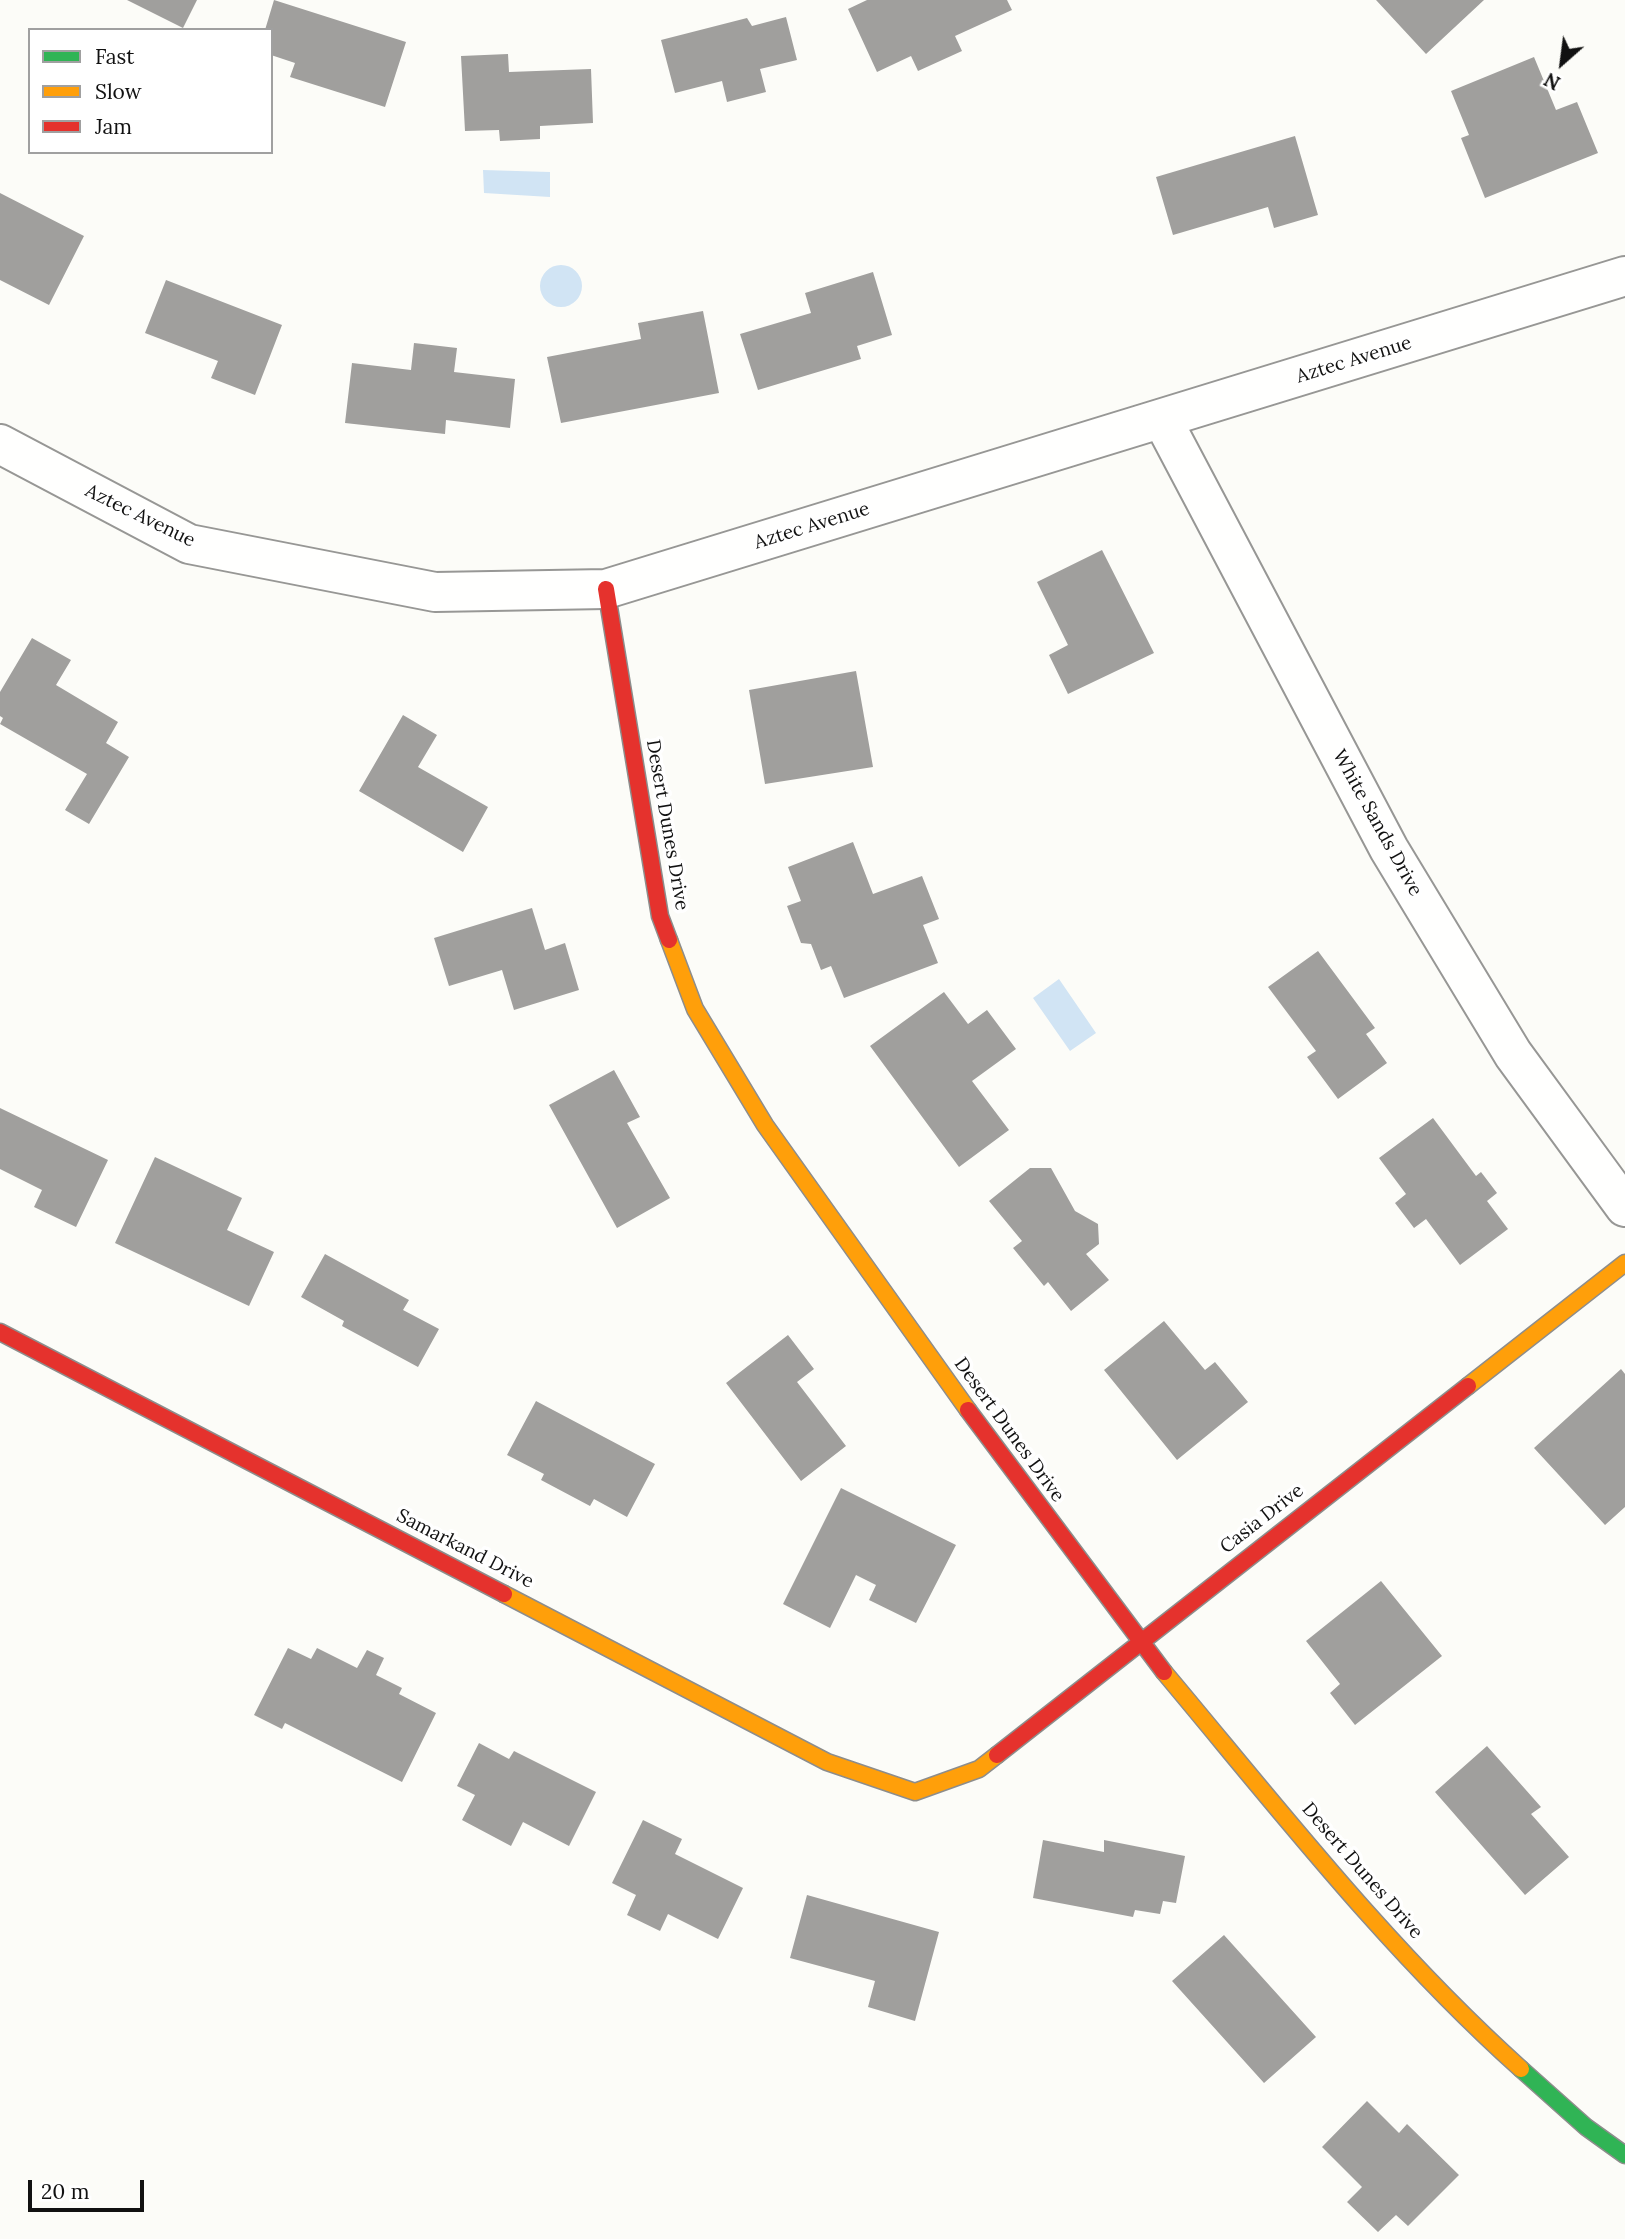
<!DOCTYPE html>
<html>
<head>
<meta charset="utf-8">
<style>
	body { margin:0 }
	#map { position:relative; width:1625px; height:2239px; overflow:hidden; background:#fcfcf8; font-family:Lora,serif }
	canvas { display:block }
	.legend { position:absolute; left:28px; top:28px; width:245px; height:126px; box-sizing:border-box; background:#fff; border:2px solid #a0a0a0; margin:0; padding:9px 12px; list-style:none; font-size:21px; color:#111 }
	.legend li { display:flex; align-items:center; gap:14px; height:35px }
	.legend b { width:35px; border:2px solid #a0a0a0 }
	.north { position:absolute; left:1527px; top:28px; width:70px; height:70px; -webkit-text-stroke:5px #fff; paint-order:stroke; rotate:208deg; font-size:19px; font-weight:700; line-height:28px; text-align:center; color:#111 }
	.north::after { content:''; display:block; margin:auto; width:24px; height:32px; background:#111; clip-path:polygon(50% 0,100% 100%,50% 72%,0 100%) }
	.scale { position:absolute; left:28px; top:2180px; width:116px; height:32px; box-sizing:border-box; border:4px solid #111; border-top:0; padding-left:9px; font-size:21px; line-height:24px; white-space:nowrap; color:#111; -webkit-text-stroke:5px #fff; paint-order:stroke }
</style>
</head>
<body>
<div id="map">
<canvas width="1625" height="2239"></canvas>
<ul class="legend">
<li><b style="height:9px;background:#30b455"></b>Fast</li>
<li><b style="height:9px;background:#ff9f0a"></b>Slow</li>
<li><b style="height:9px;background:#e5322d"></b>Jam</li>
</ul>
<div class="north">N</div>
<div class="scale">20 m</div>
</div>
<script>
const c = document.querySelector('canvas').getContext('2d');
c.lineJoin = 'round';
function fill(path, color) {
  c.fillStyle = color;
  c.fill(path, 'evenodd');
}
function stroke(path, color, width, dash) {
  c.strokeStyle = color;
  c.lineWidth = width;
  c.lineCap = dash ? 'butt' : 'round';
  c.setLineDash(dash || []);
  c.stroke(path);
}
function label(font, color, halo, rows, align = 'center') {
  c.font = font + ' Lora,serif';
  c.lineWidth = 7;
  c.setLineDash([]);
  c.textBaseline = 'middle';
  c.strokeStyle = halo;
  c.fillStyle = color;
  for (const [text, x, y, turn = 0] of rows) {
    c.save();
    c.translate(x, y);
    c.rotate((+turn || 0) * Math.PI / 180);
    c.textAlign = isNaN(turn) ? turn : align;
    if (halo) c.strokeText(text, 0, 0);
    c.fillText(text, 0, 0);
    c.restore();
  }
}
const water = new Path2D(`
	M483,170L550,172V197L484,193Z
	M540 286a21 21 0 1 1 42 0a21 21 0 1 1-42 0Z
	M1059,979L1096,1033L1070,1051L1033,998Z`);
const building = new Path2D(`
	M127,0H197L183,28Z
	M274,0L406,42L385,107L290,77L295,63L271,55V30H265Z
	M867,0H1007L1012,10L955,36L962,51L918,71L911,56L877,72L848,9Z
	M1376,0H1484L1426,54Z
	M786,17L797,60L760,69L766,92L727,102L722,81L675,93L661,40L747,18L752,26Z
	M508,54L509,72L591,69L593,123L540,126V139L500,141L499,130L465,131L461,56Z
	M1534,57L1556,110L1577,102L1598,153L1485,198L1461,138L1469,135L1451,91Z
	M1295,136L1318,215L1274,228L1268,207L1173,235L1156,177Z
	M0,193L84,236L49,305L0,280Z
	M873,272L892,335L857,346L861,359L758,390L740,334L811,313L805,293Z
	M166,280L282,325L255,395L211,378L218,361L145,333Z
	M703,311L719,393L561,423L547,357L641,339L638,323Z
	M414,343L457,348L454,372L515,379L510,428L446,420L445,434L345,423L352,363L411,370Z
	M1102,550L1154,653L1068,694L1049,655L1068,645L1037,582Z
	M32,638L71,660L56,685L118,722L106,743L129,757L89,824L65,810L87,774L0,724L3,718L0,716V692Z
	M856,671L873,767L765,784L749,690Z
	M403,715L437,735L418,767L488,807L463,852L359,791Z
	M853,842L873,894L922,876L939,919L923,925L938,963L844,998L831,966L821,970L811,944L801,943L787,906L801,901L788,867Z
	M532,908L545,950L565,943L579,990L514,1010L502,970L449,986L434,938Z
	M1318,951L1375,1028L1366,1034L1387,1063L1338,1099L1307,1057L1316,1051L1268,987Z
	M944,992L968,1024L987,1010L1016,1049L972,1081L1009,1130L959,1167L870,1046Z
	M614,1070L640,1117L627,1123L670,1198L617,1228L549,1105Z
	M0,1108L108,1160L76,1227L34,1207L42,1190L0,1169Z
	M1433,1118L1476,1176L1481,1172L1497,1193L1487,1201L1508,1229L1460,1265L1426,1219L1414,1228L1395,1203L1406,1194L1379,1158Z
	M155,1157L242,1198L227,1230L274,1252L249,1306L115,1243Z
	M1030,1168H1051L1075,1211L1098,1224L1099,1244L1086,1254L1109,1280L1071,1311L1048,1282L1044,1286L1013,1248L1022,1241L989,1201Z
	M325,1254L409,1300L403,1310L439,1329L418,1367L342,1326L344,1321L301,1297Z
	M1164,1321L1205,1370L1215,1362L1248,1402L1177,1460L1104,1370Z
	M788,1335L814,1369L797,1382L846,1446L801,1481L726,1383Z
	M1621,1369L1625,1374V1507L1605,1525L1534,1448Z
	M536,1401L655,1464L627,1517L594,1499L590,1506L541,1480L544,1474L507,1455Z
	M841,1488L956,1545L916,1623L869,1600L876,1585L856,1575L830,1628L783,1604Z
	M1381,1581L1442,1656L1355,1725L1330,1693L1340,1684L1306,1641Z
	M288,1648L311,1659L317,1648L357,1668L367,1650L384,1658L376,1675L402,1688L399,1694L436,1713L402,1782L285,1723L282,1729L254,1715Z
	M479,1743L509,1759L514,1751L596,1792L569,1846L523,1822L511,1846L462,1820L475,1795L457,1786Z
	M1487,1746L1541,1807L1531,1814L1569,1857L1525,1895L1435,1792Z
	M643,1820L682,1839L675,1854L743,1888L718,1939L668,1914L660,1931L627,1915L636,1895L612,1883Z
	M1043,1840L1104,1852V1840L1185,1856L1176,1903L1163,1901L1160,1914L1135,1910L1133,1917L1033,1898Z
	M807,1895L939,1932L915,2021L868,2007L875,1981L790,1958Z
	M1224,1935L1316,2037L1264,2083L1172,1981Z
	M1367,2101L1399,2133L1407,2124L1459,2175L1408,2226L1396,2215L1378,2232L1347,2202L1362,2187L1322,2147Z`);
const street = new Path2D(`
	M1162,419L1389,849L1513,1054L1625,1207
	M0,444L189,544L435,592L606,589L1625,276`);
const fast = new Path2D(`
	M1521,2069L1586,2127L1625,2155`);
const slow = new Path2D(`
	M669,940L695,1009L765,1125L968,1410
	M1468,1386L1625,1263
	M504,1594L827,1762L915,1792L979,1769L997,1755
	M1164,1672C1278,1808 1388,1950 1521,2069`);
const jam = new Path2D(`
	M606,589L660,916L669,940
	M0,1332L504,1594
	M968,1410L1164,1672
	M997,1755L1468,1386`);
const streetNames = [
	["Aztec Avenue",1354,360,-17],
	["Aztec Avenue",140,516,26],
	["Aztec Avenue",812,526,-17],
	["White Sands Drive",1377,823,61],
	["Desert Dunes Drive",667,825,80],
	["Desert Dunes Drive",1009,1430,54],
	["Casia Drive",1262,1519,-38],
	["Samarkand Drive",465,1549,27],
	["Desert Dunes Drive",1362,1871,49]
];
fill(water, '#d1e4f4');
fill(building, '#a09f9d');
stroke(street, '#979795', 42);
stroke(fast, '#8d8d8c', 19);
stroke(slow, '#8d8d8c', 19);
stroke(jam, '#8d8d8c', 19);
stroke(street, '#fffffe', 38);
stroke(fast, '#30b455', 16);
stroke(slow, '#ff9f0a', 16);
stroke(jam, '#e5322d', 16);
label('19px', '#111', '#fff', streetNames);
</script>
</body>
</html>
